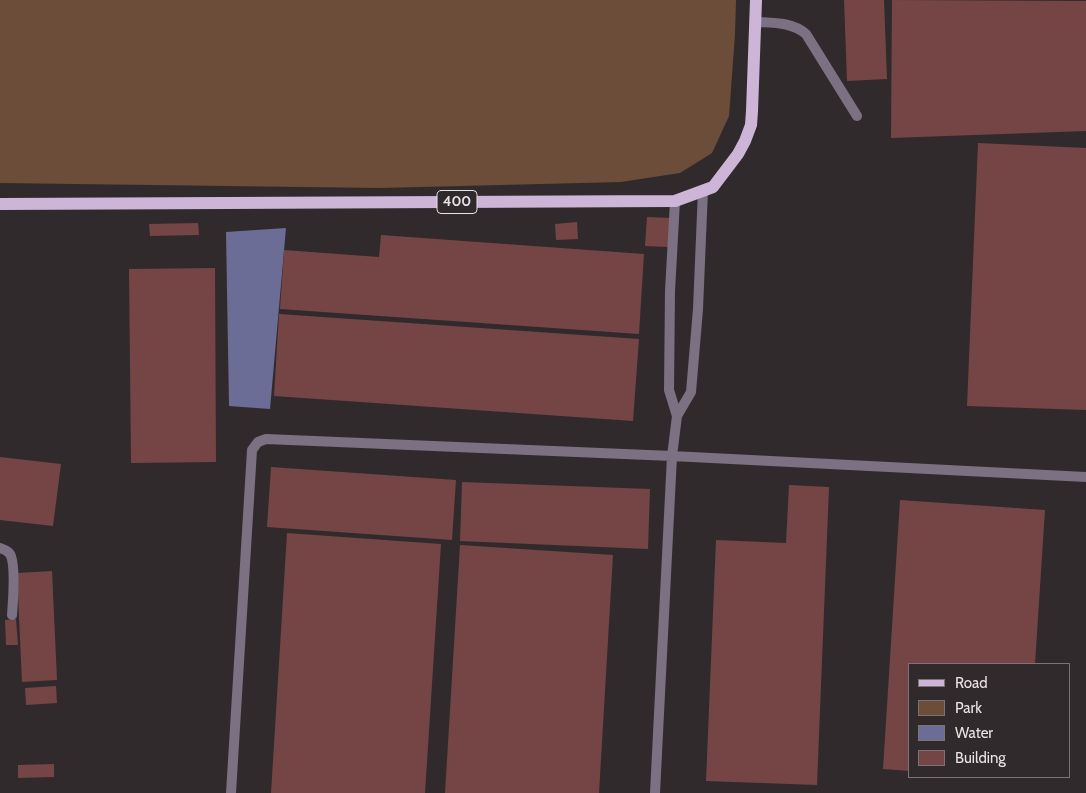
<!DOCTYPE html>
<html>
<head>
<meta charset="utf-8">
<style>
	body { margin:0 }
	#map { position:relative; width:1086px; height:793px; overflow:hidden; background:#312a2d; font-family:Cabin,sans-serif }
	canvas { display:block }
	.legend { position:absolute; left:908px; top:663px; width:162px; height:115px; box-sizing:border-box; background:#312a2d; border:1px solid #7a7477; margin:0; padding:6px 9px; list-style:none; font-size:15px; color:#e8e3e5 }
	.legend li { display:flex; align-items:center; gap:10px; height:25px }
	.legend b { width:25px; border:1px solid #7a7477 }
</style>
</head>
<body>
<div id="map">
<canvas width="1086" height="793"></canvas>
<ul class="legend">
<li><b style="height:6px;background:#cdb5d8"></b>Road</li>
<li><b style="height:14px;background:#6c4d39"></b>Park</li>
<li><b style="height:14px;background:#6b6d97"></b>Water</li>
<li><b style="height:14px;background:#744544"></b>Building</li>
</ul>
</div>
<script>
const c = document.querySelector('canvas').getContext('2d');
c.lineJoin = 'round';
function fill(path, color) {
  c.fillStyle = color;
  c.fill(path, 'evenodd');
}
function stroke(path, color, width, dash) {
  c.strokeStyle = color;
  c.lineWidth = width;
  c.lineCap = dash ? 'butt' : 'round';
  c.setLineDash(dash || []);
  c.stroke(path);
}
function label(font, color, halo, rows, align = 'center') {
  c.font = font + ' Cabin,sans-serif';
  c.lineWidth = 4;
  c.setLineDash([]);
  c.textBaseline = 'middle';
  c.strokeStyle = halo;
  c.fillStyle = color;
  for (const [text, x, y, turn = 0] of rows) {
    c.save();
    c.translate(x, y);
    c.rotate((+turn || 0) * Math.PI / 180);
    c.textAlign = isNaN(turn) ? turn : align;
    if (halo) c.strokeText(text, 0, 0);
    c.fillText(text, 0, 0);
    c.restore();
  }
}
const green = new Path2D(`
	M0,0H736L735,34L729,116L712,153L680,173L621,182L380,188L0,183Z`);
const water = new Path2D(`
	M286,228L270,409L229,406L226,232Z`);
const building = new Path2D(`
	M844,0H884L887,79L847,81Z
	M892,0L1086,1V131L891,138Z
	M978,143L1086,148V410L967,406Z
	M647,217L670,218L668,247L645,246Z
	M577,222L578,239L556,240L555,224Z
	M198,223L199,235L150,236L149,224Z
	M381,235L644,254L639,334L280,309L284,250L379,257Z
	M215,268L216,462L131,463L129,269Z
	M279,314L639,339L633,421L274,396Z
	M0,457L61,464L53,526L0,520Z
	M271,467L456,480L452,540L267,527Z
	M462,482L650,489L648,549L460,541Z
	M789,485L829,487L817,785L706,781L716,540L786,543Z
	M900,500L1045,510L1035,664H910V771L883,769Z
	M287,533L441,544L425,793H271Z
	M460,545L613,555L599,793H445Z
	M52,571L57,680L22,682L17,573Z
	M16,619L18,645H6L5,620Z
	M56,686L57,703L26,705L25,688Z
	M54,764V777L18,778V765Z`);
const lane = new Path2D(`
	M756,22C774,23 792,22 806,34L857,116
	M675,201L670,291L669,390L677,416
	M0,548C3,549 8,551 10,554C16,564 13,602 12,615
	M231,793L252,450L258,442L266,439L672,456L1086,477
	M655,793L672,456L677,416L691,392L698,309L703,190`);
const primary = new Path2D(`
	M0,204L675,201L713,187L738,154L745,141L751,125L752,111L756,0`);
const shields = [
	[457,202,40]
];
const shieldNames = [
	["400",457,202]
];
fill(green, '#6c4d39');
fill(water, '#6b6d97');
fill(building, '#744544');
stroke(lane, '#7c7182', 10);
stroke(primary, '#cdb5d8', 12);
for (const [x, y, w] of shields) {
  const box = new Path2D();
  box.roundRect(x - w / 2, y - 11.5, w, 23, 4);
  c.fillStyle = '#312a2d';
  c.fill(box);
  stroke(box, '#e8e3e5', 1);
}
label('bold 14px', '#e8e3e5', null, shieldNames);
</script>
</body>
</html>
